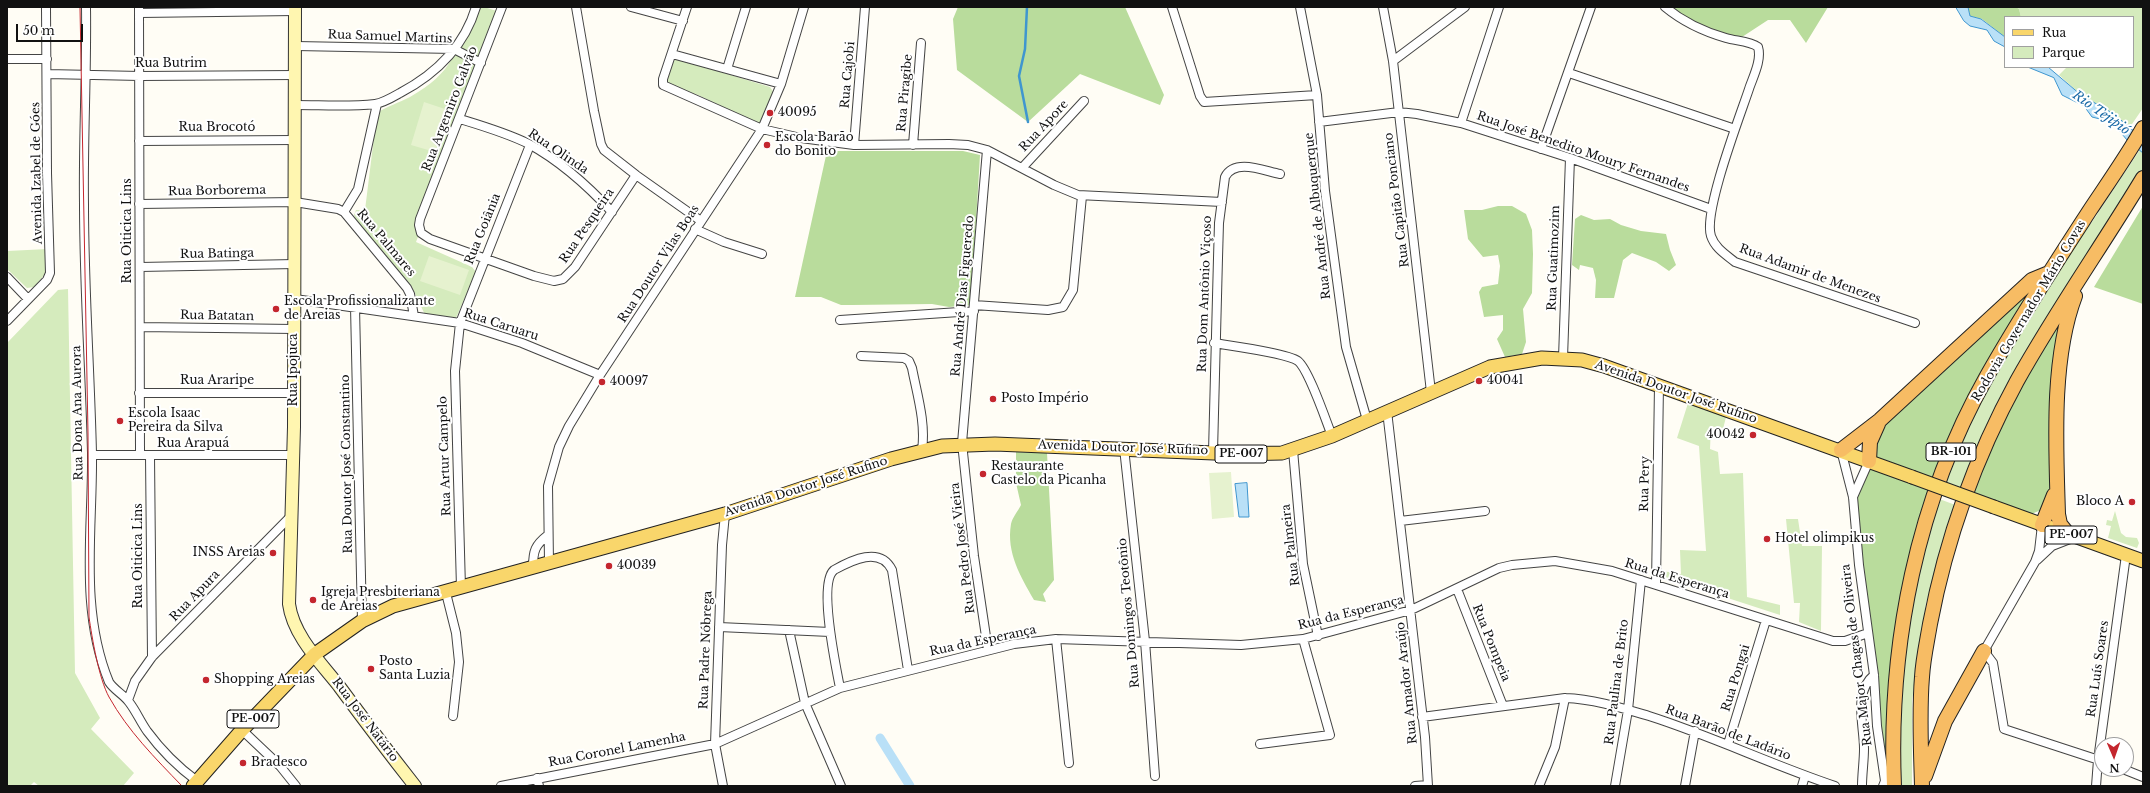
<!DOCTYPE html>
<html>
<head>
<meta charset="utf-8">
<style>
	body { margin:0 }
	#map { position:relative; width:2150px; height:793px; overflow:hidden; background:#fffdf5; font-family:"Libre Baskerville",serif }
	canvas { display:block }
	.frame { position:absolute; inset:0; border:8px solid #111; pointer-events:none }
	.legend { position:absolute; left:2004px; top:16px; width:130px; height:52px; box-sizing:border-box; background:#fff; border:1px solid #a0a0a0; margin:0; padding:5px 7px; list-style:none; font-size:12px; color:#111 }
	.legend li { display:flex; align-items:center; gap:8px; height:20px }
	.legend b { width:20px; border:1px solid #a0a0a0 }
	.north { position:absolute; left:2094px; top:737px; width:40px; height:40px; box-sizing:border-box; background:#fff; border:1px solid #a0a0a0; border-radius:50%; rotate:178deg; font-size:11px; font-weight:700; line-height:16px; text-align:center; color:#111 }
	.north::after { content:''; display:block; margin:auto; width:14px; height:18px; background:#c4262e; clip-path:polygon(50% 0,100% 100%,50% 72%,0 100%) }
	.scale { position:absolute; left:16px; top:24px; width:67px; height:18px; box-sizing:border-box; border:2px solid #111; border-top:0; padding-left:5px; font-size:12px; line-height:14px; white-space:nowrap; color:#111; -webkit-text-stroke:3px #fff; paint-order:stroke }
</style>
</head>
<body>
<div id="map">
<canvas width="2150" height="793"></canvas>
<div class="frame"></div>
<ul class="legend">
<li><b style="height:5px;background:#f9d66b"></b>Rua</li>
<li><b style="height:11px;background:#d5ebbd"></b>Parque</li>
</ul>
<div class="north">N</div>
<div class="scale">50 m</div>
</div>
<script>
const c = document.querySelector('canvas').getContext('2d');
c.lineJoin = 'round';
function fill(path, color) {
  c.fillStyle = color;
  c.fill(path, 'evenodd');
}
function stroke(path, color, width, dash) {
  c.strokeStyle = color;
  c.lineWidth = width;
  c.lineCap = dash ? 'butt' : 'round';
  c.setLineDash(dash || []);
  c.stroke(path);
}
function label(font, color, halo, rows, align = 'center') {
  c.font = font + ' "Libre Baskerville",serif';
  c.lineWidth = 4;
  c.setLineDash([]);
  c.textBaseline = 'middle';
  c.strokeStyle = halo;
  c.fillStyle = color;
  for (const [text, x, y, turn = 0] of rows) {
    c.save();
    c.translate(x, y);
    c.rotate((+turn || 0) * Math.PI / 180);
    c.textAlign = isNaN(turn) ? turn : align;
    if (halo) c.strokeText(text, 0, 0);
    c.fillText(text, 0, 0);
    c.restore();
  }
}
const green = new Path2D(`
	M472,7H484L503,13L416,242L472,267L476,272L456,318L426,317L412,287L357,224L354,215L356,210H365L377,113C387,106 399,103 410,97C454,72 456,52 472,7Z
	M2016,7H2143V108L2130,127L2114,114L2081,95L2059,75L2067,67H2133V17H2021L2019,9Z
	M675,58L770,87L774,93L761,123H757L698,95L665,84L672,59Z
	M2143,145V174L2107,234L1963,492L1939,482L1952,447L2055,268L2092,222Z
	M48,249L46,273L34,287L27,288L7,269V251Z
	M68,289L75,673L100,718L91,729L134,773L123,786H39L34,782L30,786H7V343L58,290Z
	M1689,400L1726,417L1723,429L1711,426L1710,449L1718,452L1720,474L1743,473L1747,597L1780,605V615L1660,576L1662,571L1681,574L1680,550L1706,551L1699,446L1677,438Z
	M1934,497L1958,506L1926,603L1912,700V786H1898L1902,650Z
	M2115,511L2121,533L2126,537L2137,538L2139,543L2137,548L2108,538L2111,526L2106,525L2107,520L2112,521Z
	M1786,519H1798L1802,546H1822L1821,631L1799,622L1800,603H1794Z`);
const forest = new Path2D(`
	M958,7H1125L1164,95L1160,105L1080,74L1028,122L957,70L953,19Z
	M1670,7H1828L1806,43L1790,20H1768L1742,37L1715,33L1692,22Z
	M1968,7H2016L2019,9L2021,17H2005V37L1982,19L1970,16Z
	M827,151H963L980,155L971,305L949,307L932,304L852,305H841L821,297H795Z
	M1498,206H1512L1526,214L1532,230L1533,254L1532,293L1523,309L1526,342L1522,354L1505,357L1497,339L1503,330V315L1484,317L1479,292L1482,287L1498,284L1500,266L1498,255L1483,257L1468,239L1464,210H1482Z
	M2143,206V304L2094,287Z
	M1581,215L1594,220L1610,219L1621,225L1641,231L1666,234L1670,250L1676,265L1669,271L1656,262L1632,253L1623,260L1614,298H1595L1596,280L1593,268L1580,265L1579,270L1572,265L1575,219Z
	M2027,289L2036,291L1955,425L1934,483L1879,462L1873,450L1881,425Z
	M2067,305L2054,481L2041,510L2029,515L1968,494L1996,431L2051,337Z
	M1016,452L1047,453L1054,580L1043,594L1046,602L1034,600C1021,577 1006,553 1011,524C1012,518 1018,511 1021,505L1016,483Z
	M1872,468L1931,490L1912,548L1888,786L1855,522C1857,500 1855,484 1872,468Z`);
const pitch = new Path2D(`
	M424,102L448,110L435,152L411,145Z
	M429,256L469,270L460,295L420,281Z
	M1231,472L1234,517L1212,519L1209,473Z`);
const water = new Path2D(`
	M1956,7H1968L1970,16L1981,19L2005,37V47L1994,41L1987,30L1970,26L1964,21Z
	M2028,67H2048L2081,95L2114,114L2143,139V153L2127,140L2112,122L2092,117L2084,106L2062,95L2054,78Z
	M1247,483L1249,517H1239L1235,484Z`);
const stream = new Path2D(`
	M1027,7L1025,49L1019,76L1028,122`);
const canal = new Path2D(`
	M880,738L910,786`);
const minor = new Path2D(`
	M86,7C87,73 83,139 84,205C84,288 90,370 92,453C93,530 79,609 109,682C114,690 123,694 129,702C136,711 140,721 147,731C161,750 178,767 197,781
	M139,7L140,455
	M502,7L420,219L419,225L421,233L430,239L534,276L554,281L563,279L575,267L636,175
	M576,7L594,111L601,144L604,150L636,175L701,221
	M631,7L683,21
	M687,7L663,79V85L762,129L801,138L854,145L949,144L968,145L987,150L1054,185L1078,195L1222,202
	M1172,7L1200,96L1204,102L1317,95
	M1300,7L1317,95L1325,191L1346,347L1367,420
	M1383,7L1393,61L1431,392
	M1665,7C1682,21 1705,32 1726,38C1736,41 1750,41 1758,47C1762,60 1753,77 1749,89C1740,116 1703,212 1711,236C1715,248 1725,254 1735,262L1915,323
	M140,13L295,11
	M296,46L454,49L481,63
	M672,54L781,84
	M7,59H47
	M1393,61L1465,7
	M727,69L746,7
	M1569,73L1735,129
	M47,74L140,76L296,75
	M296,105C322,105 349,107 375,104C383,103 393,97 400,93C436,74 464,47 476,7
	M460,119C483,126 507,133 529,144C560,161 588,186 612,212
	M1319,122L1399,112L1417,114L1461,123L1570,158L1711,209
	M1461,123L1499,7
	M139,141L295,140
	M854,145L865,7
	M913,145L921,43
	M1541,149L1591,7
	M987,150L962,443L974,556L988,650
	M1022,168L1084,101
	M139,204L295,202L338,209L344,212L407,288L410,294L414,316
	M344,212L358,189L377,104
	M695,229L724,242L762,254
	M140,267L295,264
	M7,277L28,299
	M295,299L460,323L522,343L600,375
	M974,305L1048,310L1063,307L1073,290L1082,196
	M355,307L362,621
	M840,320L974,311
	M7,321L47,280L50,273L47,173L46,7
	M140,327L294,329
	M1214,343C1231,346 1287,353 1298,361C1309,370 1326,421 1332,436
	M861,356L904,358L909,361L912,368C917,394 926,423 922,450
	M1563,358L1570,158
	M139,393H294
	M1387,411L1425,737L1428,786
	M1124,448L1145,641L1155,776
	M1293,450L1303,564L1318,636
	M1841,450L1853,497L1859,565L1874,675L1877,726L1885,781L1883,786
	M1213,452L1218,258L1219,223L1225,177C1235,158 1264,171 1280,174
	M92,455H294
	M150,456L152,657
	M1853,497L1869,461
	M1400,521L1485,511
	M2042,525L2039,551L2035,562L1984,651L1993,663L2004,729L2102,761
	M2037,560L2052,546L2075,537
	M549,563L548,486L559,447L569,426L600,375L762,129L781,84L804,7
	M533,567C533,551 535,545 548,535
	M1656,584L1659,385
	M461,588L455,371L460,323L530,145
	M1457,589L1503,706
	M446,593L456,633L459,662L453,716
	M719,627L830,632
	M789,630L805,703L841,786
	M1056,639L1069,763
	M840,688C836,667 818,583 834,570C852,560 880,546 892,570L908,670
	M128,700L135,681L152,657L291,516
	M1422,717L1565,698C1594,699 1622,708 1649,716C1712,736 1772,765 1835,786
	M242,730L280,766L296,786
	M1260,744L1330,735L1303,639
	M1728,744L1766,620
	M2123,769L2143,777
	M537,778L539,786
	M501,786L715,744L840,688L1014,644L1056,639L1241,645L1303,639L1411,610L1499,568L1512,565L1555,561L1612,571L1833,641H1845L1868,633
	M723,786L715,744L722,545L725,514
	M1415,786L1428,785
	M1539,786L1555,747L1565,698
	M1615,786L1628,710L1641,580
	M1685,786L1695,731
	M1802,786L1805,776
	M1862,786C1862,774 1864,761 1864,749C1864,725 1853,692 1874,675
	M2096,786L2098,760L2126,555`);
const secondary = new Path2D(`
	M295,7L294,427L289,604C293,635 320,662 339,686C364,720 389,753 415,786`);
const primary = new Path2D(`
	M1994,507L2143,561
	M193,786L242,730L315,654L362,621L393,606L725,514L891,459L942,446L995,444L1238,454L1282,453L1332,436L1490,367L1542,358L1582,360L1604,366L1912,477`);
const trunk = new Path2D(`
	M1841,450L1880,420L2032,280L2049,273
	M1869,461L1870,442L1878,424
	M2042,525L2054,495
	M2068,534L2060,524L2058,514C2056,446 2051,359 2075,296
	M1925,776L1945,721L1984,651
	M1894,786C1888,644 1917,500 1987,376C2019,319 2055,264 2090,210C2108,183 2127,156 2143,128
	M1922,786C1921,749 1919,713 1922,677C1923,659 1927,642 1930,624C1946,540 1976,456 2017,381C2056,311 2102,246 2143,178`);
const tram = new Path2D(`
	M80,7L88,433L89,617C92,638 99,679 109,697C128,731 155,758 182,786`);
const primaryBridge = new Path2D(`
	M1912,477L1994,507`);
const markers = [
	[770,113,4,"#c4262e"],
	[767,145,4,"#c4262e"],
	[276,309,4,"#c4262e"],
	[1479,381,4,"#c4262e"],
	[602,382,4,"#c4262e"],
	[993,399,4,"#c4262e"],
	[120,421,4,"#c4262e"],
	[1753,435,4,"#c4262e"],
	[983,474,4,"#c4262e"],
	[2132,502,4,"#c4262e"],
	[1767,539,4,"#c4262e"],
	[273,553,4,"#c4262e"],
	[609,566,4,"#c4262e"],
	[313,600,4,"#c4262e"],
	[371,669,4,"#c4262e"],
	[206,680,4,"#c4262e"],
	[243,763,4,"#c4262e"]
];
const shields = [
	[1951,452,50],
	[1241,454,52],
	[2071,535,52],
	[253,719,52]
];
const shieldNames = [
	["BR-101",1951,452],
	["PE-007",1241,454],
	["PE-007",2071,535],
	["PE-007",253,719]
];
const streetNames = [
	["Rua Samuel Martins",390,37,2],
	["Rua Butrim",171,64],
	["Rua Cajobi",848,75,-85],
	["Rua Piragibe",905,93,-85],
	["Rua Argemiro Galvão",450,109,-69],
	["Rua Apore",1044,126,-47],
	["Rua Brocotó",217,128],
	["Rua Olinda",558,152,34],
	["Rua José Benedito Moury Fernandes",1583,152,19],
	["Avenida Izabel de Góes",37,173,-91],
	["Rua Borborema",217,191,-1],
	["Rua Capitão Ponciano",1397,200,-97],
	["Rua André de Albuquerque",1318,216,-96],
	["Rua Pesqueira",587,226,-56],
	["Rua Goiânia",483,229,-68],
	["Rua Oiticica Lins",128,231,-90],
	["Rua Palmares",386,243,50],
	["Rua Batinga",217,254,-1],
	["Rua Guatimozim",1554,258,-88],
	["Rua Doutor Vilas Boas",659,264,-57],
	["Rua Adamir de Menezes",1810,274,20],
	["Rua Dom Antônio Viçoso",1205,294,-88],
	["Rua André Dias Figueredo",963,296,-85],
	["Rodovia Governador Mário Covas",2029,311,-59],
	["Rua Batatan",217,316,1],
	["Rua Caruaru",501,325,18],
	["Rua Ipojuca",294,370,-90],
	["Rua Araripe",217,381],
	["Avenida Doutor José Rufino",1676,392,19],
	["Rua Dona Ana Aurora",78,413,-91],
	["Rua Arapuá",193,444],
	["Avenida Doutor José Rufino",1123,448,2],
	["Rua Artur Campelo",445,456,-92],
	["Rua Doutor José Constantino",347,464,-91],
	["Rua Pery",1645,484,-89],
	["Avenida Doutor José Rufino",806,487,-18],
	["Rua Palmeira",1291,545,-97],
	["Rua Pedro José Vieira",963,548,-97],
	["Rua Oiticica Lins",139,556,-90],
	["Rua da Esperança",1677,579,17],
	["Rua Apura",195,596,-46],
	["Rua Domingos Teotônio",1129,613,-95],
	["Rua da Esperança",1351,613,-14],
	["Rua da Esperança",983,641,-12],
	["Rua Pompeia",1491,643,68],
	["Rua Padre Nóbrega",706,650,-88],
	["Rua Major Chagas de Oliveira",1857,655,-97],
	["Rua Luís Soares",2098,669,-82],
	["Rua Pongai",1736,678,-73],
	["Rua Paulina de Brito",1617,682,-83],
	["Rua Amador Araújo",1407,683,-96],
	["Rua José Natário",365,720,53],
	["Rua Barão de Ladário",1728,733,21],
	["Rua Coronel Lamenha",617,750,-11]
];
const poiNames = [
	["40095",778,113],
	["Escola Barão",775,138],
	["do Bonito",775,152],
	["Escola Profissionalizante",284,302],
	["de Areias",284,316],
	["40041",1487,381],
	["40097",610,382],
	["Posto Império",1001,399],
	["Escola Isaac",128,414],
	["Pereira da Silva",128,428],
	["40042",1745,435,"right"],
	["Restaurante",991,467],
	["Castelo da Picanha",991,481],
	["Bloco A",2124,502,"right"],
	["Hotel olimpikus",1775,539],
	["INSS Areias",265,553,"right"],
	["40039",617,566],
	["Igreja Presbiteriana",321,593],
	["de Areias",321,607],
	["Posto",379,662],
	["Santa Luzia",379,676],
	["Shopping Areias",214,680],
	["Bradesco",251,763]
];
const waterNames = [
	["Rio Tejipió",2101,113,35]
];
fill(green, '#d5ebbd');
fill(forest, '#b9dc9c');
fill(pitch, '#e6f2cf');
fill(water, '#b9e0f7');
stroke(water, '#3f96cf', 1);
stroke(stream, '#3f96cf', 2.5);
stroke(canal, '#b9e0f7', 9);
stroke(minor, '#444', 10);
stroke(secondary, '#333', 14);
stroke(primary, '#222', 15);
stroke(trunk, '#222', 16);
stroke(minor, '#fff', 8);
stroke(secondary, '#fff6b0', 12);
stroke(primary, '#f9d66b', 13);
stroke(trunk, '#f7bc64', 14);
stroke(tram, '#c4262e', 1);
stroke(primaryBridge, '#222', 15, []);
stroke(primaryBridge, '#f9d66b', 13);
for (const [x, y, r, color] of markers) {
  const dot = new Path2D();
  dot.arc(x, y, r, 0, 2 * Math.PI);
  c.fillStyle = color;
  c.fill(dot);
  stroke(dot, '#fff', 1.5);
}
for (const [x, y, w] of shields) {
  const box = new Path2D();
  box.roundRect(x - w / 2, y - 9, w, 18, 3);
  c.fillStyle = '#fff';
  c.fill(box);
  stroke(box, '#111', 1);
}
label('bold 11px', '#111', null, shieldNames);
label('12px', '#111', '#fff', streetNames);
label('12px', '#111', '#fff', poiNames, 'left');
label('italic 13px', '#1768a6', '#fff', waterNames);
</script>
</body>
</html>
